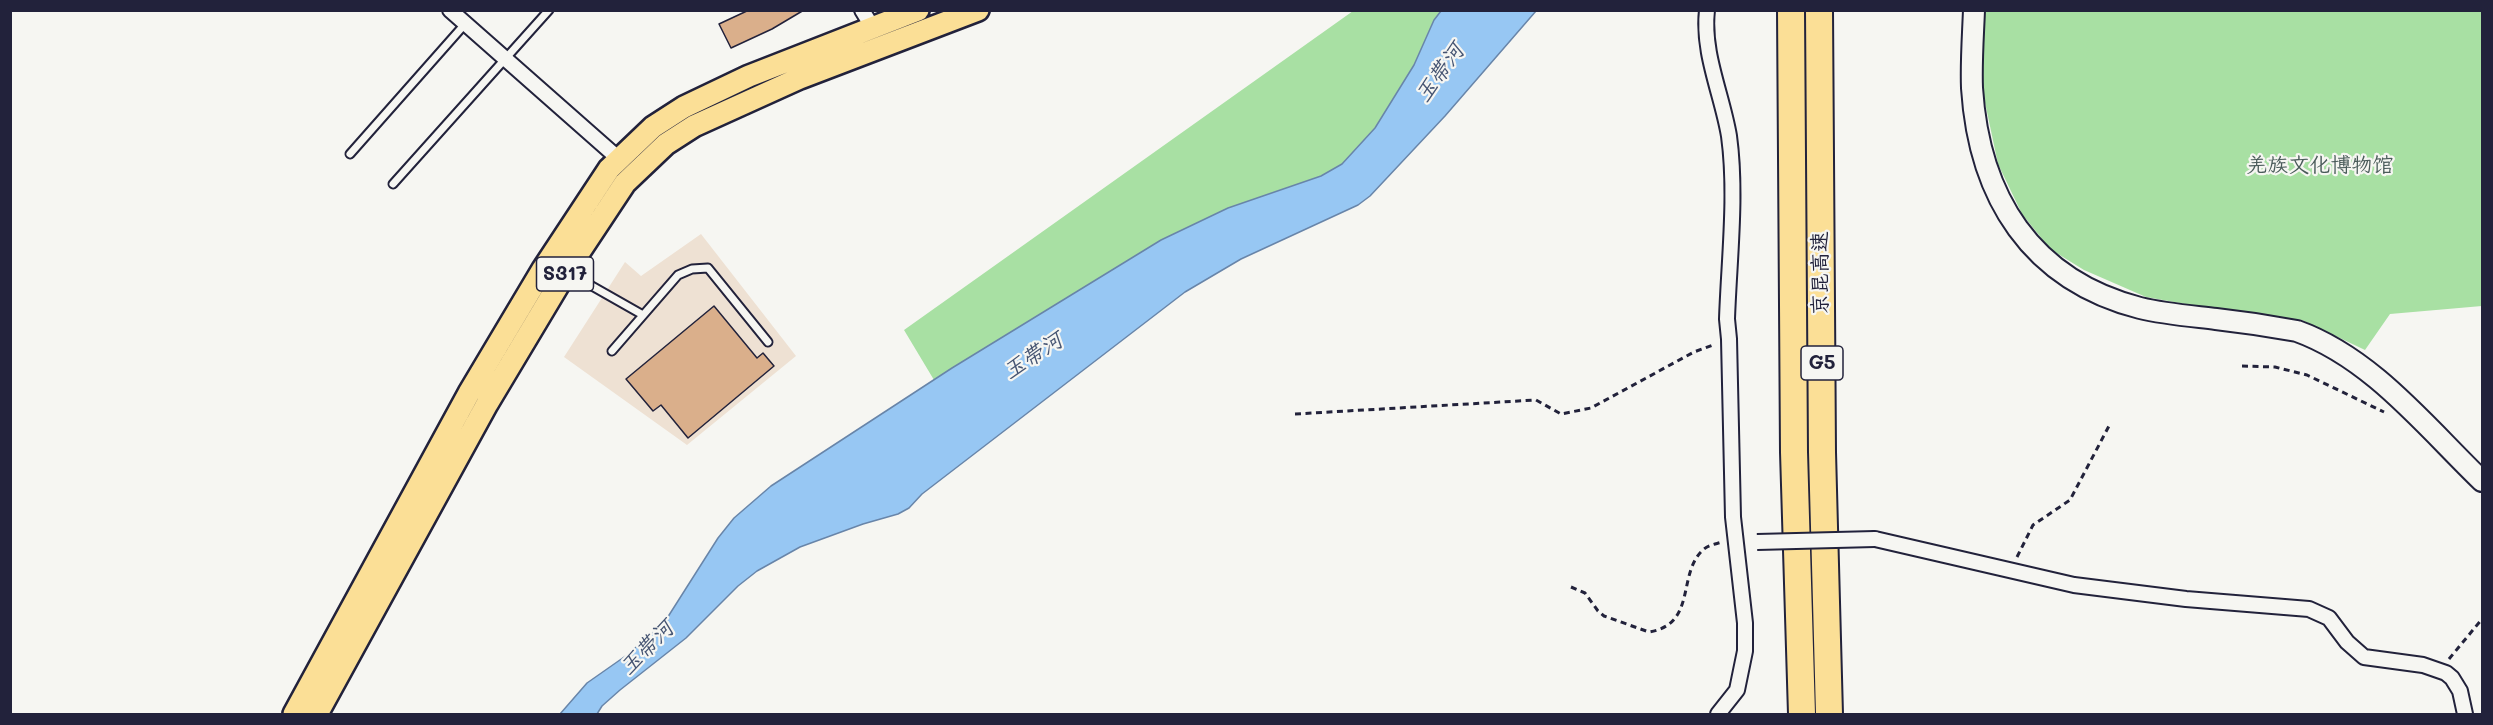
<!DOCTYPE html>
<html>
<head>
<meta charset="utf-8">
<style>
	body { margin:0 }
	#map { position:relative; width:2493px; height:725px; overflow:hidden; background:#f6f6f2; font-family:Mali,sans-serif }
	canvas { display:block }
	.frame { position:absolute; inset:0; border:12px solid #22223b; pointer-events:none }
</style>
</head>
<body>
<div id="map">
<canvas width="2493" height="725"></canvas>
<div class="frame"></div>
</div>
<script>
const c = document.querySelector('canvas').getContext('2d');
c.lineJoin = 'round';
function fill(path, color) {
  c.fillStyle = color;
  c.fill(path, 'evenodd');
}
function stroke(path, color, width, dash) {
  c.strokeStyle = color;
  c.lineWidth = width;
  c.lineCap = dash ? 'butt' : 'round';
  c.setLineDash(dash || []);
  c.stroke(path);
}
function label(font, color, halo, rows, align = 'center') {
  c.font = font + ' Mali,"LXGW WenKai TC",sans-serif';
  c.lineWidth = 4.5;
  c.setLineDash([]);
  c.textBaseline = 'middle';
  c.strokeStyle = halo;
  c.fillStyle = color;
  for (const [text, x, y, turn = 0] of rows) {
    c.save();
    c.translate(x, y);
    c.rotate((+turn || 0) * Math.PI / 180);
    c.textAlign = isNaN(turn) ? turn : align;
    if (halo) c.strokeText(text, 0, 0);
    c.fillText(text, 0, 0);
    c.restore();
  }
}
const built = new Path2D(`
	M701,234L796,356L687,445L564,357L625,262L641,276Z`);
const green = new Path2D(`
	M1353,11H1441L1434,20L1414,65L1375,128L1342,164L1321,176L1228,208L1161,240L934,380L904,330Z
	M1983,11H2482V306L2390,314L2365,350L2302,320L2236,313L2146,297L2084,270L2050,249L2022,214L1998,164L1983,93Z`);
const water = new Path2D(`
	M1441,11H1536L1445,116L1370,196L1358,205L1241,259L1185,292L922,494L909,508L898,514L863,524L800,547L757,571L738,586L686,638L620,690L602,706L597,714H560L587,683L627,655L664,623L718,538L734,518L771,486L952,368L1161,240L1228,208L1321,176L1342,164L1375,128L1414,65L1434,20Z`);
const building = new Path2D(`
	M749,10H804L772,29L731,48L719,24Z
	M714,306L757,358L763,353L774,366L688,438L661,405L653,411L626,379Z`);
const path = new Path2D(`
	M2242,366L2275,367L2307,375L2384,412
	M1295,414L1536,400L1561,414L1591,408L1694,352L1713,345
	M2017,557L2033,525L2070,500L2110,424
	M1571,587L1585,593L1598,611L1604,616L1649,632C1698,624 1676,573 1704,549C1709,545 1716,544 1722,542
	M2449,659L2482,619`);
const lane = new Path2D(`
	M350,154L465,24
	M393,184L549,10
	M569,273L643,315
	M612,351L678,275L692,269L708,268L768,342`);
const street = new Path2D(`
	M450,10L619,159
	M862,10L873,28
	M1707,10C1702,53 1722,94 1729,136C1737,194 1729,260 1727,319L1729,339L1733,517L1745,623V651L1737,690L1718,714
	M1875,539L2074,585L2186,599L2309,609L2329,618L2347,642L2364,657L2423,665L2446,673L2452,678L2460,691L2465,714`);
const secondary = new Path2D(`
	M1974,10C1973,36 1971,62 1972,88C1979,197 2031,280 2140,308C2165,314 2191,316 2216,319C2243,322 2270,326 2297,331C2372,358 2426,427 2482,481`);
const primary = new Path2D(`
	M294,714L469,393L543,269L609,169L653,127L684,107L749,76L918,10
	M317,714L487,404L566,272L625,183L666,144L694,126L800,78L978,10`);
const highway = new Path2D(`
	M1791,10L1794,452L1802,714
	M1819,10L1822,452L1829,714`);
const streetBridge = new Path2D(`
	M1757,542L1875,539`);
const shields = [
	[565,274,57],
	[1822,363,42]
];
const shieldNames = [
	["S317",565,274],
	["G5",1822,363]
];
const parkNames = [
	["羌族文化博物馆",2320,166]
];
const streetNames = [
	["京昆高速",1821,273,-90]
];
const waterNames = [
	["玉带河",1440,73,-54],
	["玉带河",1033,356,-33],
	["玉带河",647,648,-45]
];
fill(built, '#eee1d3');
fill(green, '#a8e0a3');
fill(water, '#97c7f3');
stroke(water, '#6885a9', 1.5);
fill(building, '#daaf8b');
stroke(building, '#22223b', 1.5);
stroke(lane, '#22223b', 11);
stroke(street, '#22223b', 18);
stroke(secondary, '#22223b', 24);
stroke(primary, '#22223b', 26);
stroke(highway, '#22223b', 30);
stroke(path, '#22223b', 3, [6, 4.5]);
stroke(lane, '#f6f6f2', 7);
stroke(street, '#f6f6f2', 14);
stroke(secondary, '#f6f6f2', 20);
stroke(primary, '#fbdf96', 21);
stroke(highway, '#fbdf96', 26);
stroke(streetBridge, '#22223b', 18, []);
stroke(streetBridge, '#f6f6f2', 14);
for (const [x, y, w] of shields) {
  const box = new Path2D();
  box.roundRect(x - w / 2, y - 17, w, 34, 4.5);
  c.fillStyle = '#f6f6f2';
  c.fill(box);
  stroke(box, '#22223b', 1.5);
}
label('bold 20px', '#22223b', null, shieldNames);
label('21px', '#4a5b5a', '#f6f6f2', parkNames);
label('21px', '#22223b', '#f6f6f2', streetNames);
label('italic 22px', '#455472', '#f6f6f2', waterNames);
</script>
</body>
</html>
